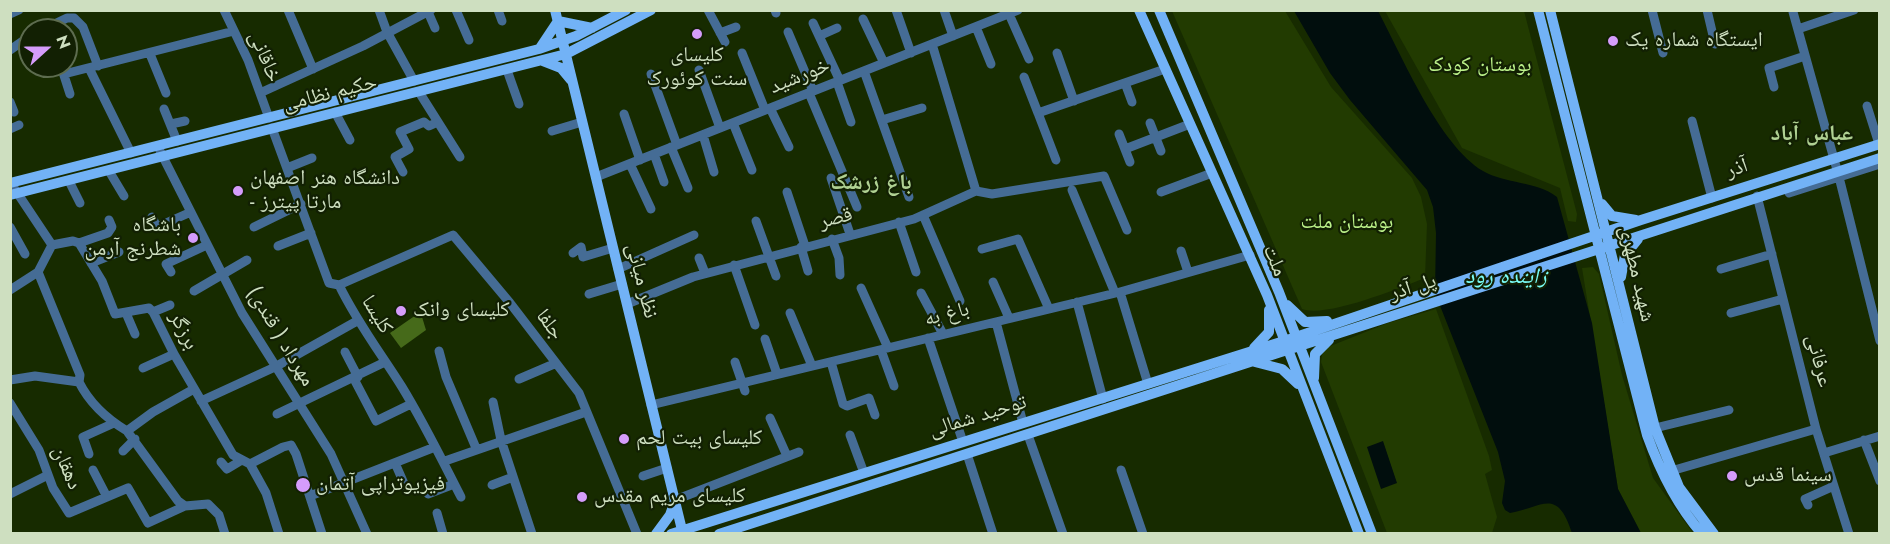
<!DOCTYPE html>
<html>
<head>
<meta charset="utf-8">
<style>
	body { margin:0 }
	#map { position:relative; width:1890px; height:544px; overflow:hidden; background:#172b00; font-family:Jost,sans-serif }
	canvas { display:block }
	.frame { position:absolute; inset:0; border:12px solid #cedfc0; pointer-events:none }
	.north { position:absolute; left:18px; top:18px; width:60px; height:60px; box-sizing:border-box; background:#122003; border:2px solid #5d6c4f; border-radius:50%; rotate:69deg; font-size:16px; font-weight:700; line-height:24px; text-align:center; color:#cedfc0 }
	.north::after { content:''; display:block; margin:auto; width:21px; height:27px; background:#d59cfb; clip-path:polygon(50% 0,100% 100%,50% 72%,0 100%) }
</style>
</head>
<body>
<div id="map">
<canvas width="1890" height="544"></canvas>
<div class="frame"></div>
<div class="north">N</div>
</div>
<script>
const c = document.querySelector('canvas').getContext('2d');
c.lineJoin = 'round';
function fill(path, color) {
  c.fillStyle = color;
  c.fill(path, 'evenodd');
}
function stroke(path, color, width, dash) {
  c.strokeStyle = color;
  c.lineWidth = width;
  c.lineCap = dash ? 'butt' : 'round';
  c.setLineDash(dash || []);
  c.stroke(path);
}
function label(font, color, halo, rows, align = 'center') {
  c.font = font + ' Jost,"Noto Naskh Arabic",sans-serif';
  c.lineWidth = 4.5;
  c.setLineDash([]);
  c.textBaseline = 'middle';
  c.strokeStyle = halo;
  c.fillStyle = color;
  for (const [text, x, y, turn = 0] of rows) {
    c.save();
    c.translate(x, y);
    c.rotate((+turn || 0) * Math.PI / 180);
    c.textAlign = isNaN(turn) ? turn : align;
    if (halo) c.strokeText(text, 0, 0);
    c.fillText(text, 0, 0);
    c.restore();
  }
}
const green = new Path2D(`
	M1172,11H1285L1331,87L1412,178L1421,197L1427,224L1425,278C1399,288 1327,318 1302,309Z
	M1385,11H1524L1577,214L1576,222L1568,221L1560,188L1462,148Z
	M1593,267L1599,274L1622,375L1653,478L1693,533H1641L1618,489L1582,268Z
	M1436,309L1489,456L1492,470L1485,474L1497,517L1492,533H1387L1321,362L1323,349L1388,323Z`);
const forest = new Path2D(`
	M416,315L422,317L426,330L401,348L390,333Z`);
const water = new Path2D(`
	M1294,11H1378C1402,56 1439,145 1483,171C1505,184 1537,181 1557,197L1592,323L1618,489L1641,533H1572C1557,487 1543,507 1510,513L1505,510L1502,503L1505,481L1498,452L1435,293L1436,233L1433,207L1427,190L1350,100L1330,73Z
	M1383,441L1397,483L1381,489L1367,447Z`);
const minor = new Path2D(`
	M224,10L248,60L269,118
	M288,10L313,69
	M379,10L387,32L414,81
	M456,10L469,40
	M498,10L502,21
	M708,10L725,42
	M775,10L776,13
	M896,10L911,53
	M944,10L953,36
	M1652,10L1663,53
	M1707,10L1715,44
	M428,12L435,28
	M1793,12L1839,177L1880,341
	M10,14L19,10
	M1009,14L1029,59
	M863,19L884,63
	M813,23L840,81
	M976,27L991,64
	M1798,29L1854,10
	M42,30L67,18H74L83,27L98,66
	M788,32L813,91
	M720,33L736,27
	M819,36L837,28
	M932,44L976,191
	M10,50L30,36
	M742,53L765,110
	M1057,53L1074,101
	M150,54L166,93
	M61,66L70,94
	M89,68L131,153
	M507,70L519,104
	M699,70L720,128
	M864,71L909,197
	M64,74L234,31
	M651,74L677,145
	M1024,77L1038,113
	M837,82L851,122
	M1125,83L1132,102
	M1774,87L1769,68L1805,56
	M419,92L460,157
	M260,93L363,46L431,10
	M809,93L857,207
	M10,102L14,112
	M1867,106L1879,144
	M770,108L789,147
	M164,109L177,141
	M335,112L350,140
	M624,114L640,160
	M882,120L922,108
	M1692,121L1712,198
	M733,123L752,170
	M1150,123L1161,151
	M171,124L185,121
	M272,128L329,283L339,285
	M10,129L19,125
	M552,131L582,122
	M1119,134L1130,162
	M703,135L714,172
	M671,147L688,188
	M1125,149L1190,124
	M160,151L242,313L331,454L367,534
	M654,154L664,182
	M1056,160L1038,113L1165,69
	M630,164L651,209
	M287,168L312,158
	M109,171L124,196
	M403,172L395,157L409,149L400,132L424,122L429,126L438,122
	M596,177L1018,10
	M831,178L850,234
	M69,181L80,203
	M14,188L52,245
	M1072,190L1115,293
	M787,192L805,246
	M1161,192L1212,173
	M1789,193L1880,164
	M1757,196L1816,429L1849,534
	M923,215L960,301
	M152,217L157,227L191,212
	M756,221L776,276
	M899,222L916,272
	M10,227L25,254
	M254,227L301,204
	M832,239L839,258L840,275
	M79,243L108,233L112,227L109,220
	M52,245L73,241L79,243L102,281L115,314L149,308L153,312L174,354L233,455L250,464L266,493L279,534
	M278,246L311,233
	M801,247L808,271
	M982,249L1018,239L1049,309
	M1181,251L1188,272
	M573,253L581,247L583,257L613,248
	M699,258L705,273
	M91,263L119,252
	M734,265L755,325
	M618,269L694,235
	M1721,269L1772,254
	M38,272L80,375L79,382
	M171,272L166,264L207,245
	M993,282L1009,318
	M339,285L453,235L510,303L579,393L637,534
	M339,285C358,324 380,352 402,387C424,423 442,460 461,497
	M861,288L888,348
	M10,290L38,272L52,245
	M194,291L247,260
	M1120,292L1148,384
	M921,293L943,334
	M589,294L622,284
	M1077,302L1103,399
	M627,304L693,277L914,219L976,191L992,194L1104,176L1127,230
	M153,312L170,305
	M126,313L135,334
	M790,313L812,366
	M1731,313L1783,299
	M996,322L1023,423
	M928,338L963,442
	M765,339L777,374
	M881,350L894,386
	M439,351L446,377L476,448
	M345,352L358,377
	M735,362L745,391
	M831,362L843,404L847,406L869,398L875,415
	M143,368L174,354
	M354,379L376,421L411,404
	M519,379L554,364
	M10,380L35,376L79,382C90,404 107,419 127,431L153,412L194,389
	M201,401L275,367L357,321
	M493,402L501,440L532,534
	M10,403L39,450L53,488L69,513L128,488L148,523L185,506L208,504L219,515L225,534
	M651,405L1120,292L1250,255
	M277,414L385,362
	M770,418L787,456
	M1655,428L1729,410
	M127,431L178,501L185,506
	M850,435L864,473
	M1028,435L1063,534
	M1864,440L1880,481
	M123,451L135,439
	M1824,453L1880,436
	M89,454L83,437L114,423
	M967,454L993,534
	M445,461L586,412
	M221,462L227,469L242,460
	M395,463L406,488
	M250,464L283,447L291,445L296,454L322,534
	M93,470L107,497
	M1121,470L1143,534
	M1671,471L1816,429
	M643,476L667,468
	M492,485L513,477
	M10,494L48,475
	M428,494L454,484
	M310,496L435,447
	M675,500L799,452
	M1808,505L1805,499L1834,486
	M437,513L443,534`);
const major = new Path2D(`
	M555,10L683,534
	M1139,10L1267,295L1359,534
	M1159,10L1279,292L1372,534
	M1538,10L1647,435C1660,471 1676,504 1702,534
	M1550,10L1655,428L1679,487L1714,534
	M558,21L592,28
	M540,48L558,21
	M543,61L561,68L571,80
	M10,183L539,49L576,36L626,10
	M10,195L566,54L651,10
	M1602,204L1612,216L1636,220
	M1621,277L1625,255L1638,239
	M1287,305L1305,322L1327,321
	M1254,348L1269,332V310
	M1255,362L1282,369L1298,384
	M1314,378L1315,354L1329,340
	M656,534L670,515L675,501
	M671,534L1284,341L1641,220L1880,144
	M719,534L1880,158`);
const markers = [
	[697,34,6,"#d59cfb"],
	[1613,41,6,"#d59cfb"],
	[238,191,6,"#d59cfb"],
	[193,238,6,"#d59cfb"],
	[401,311,6,"#d59cfb"],
	[624,439,6,"#d59cfb"],
	[1732,476,6,"#d59cfb"],
	[303,485,8,"#d59cfb"],
	[582,497,6,"#d59cfb"]
];
const poiNames = [
	["ایستگاه شماره یک",1625,41],
	["کلیسای",697,56,"center"],
	["سنت کوئورک",697,80,"center"],
	["دانشگاه هنر اصفهان",250,179],
	["- مارتا پیترز",250,203],
	["باشگاه",181,226,"right"],
	["شطرنج آرمن",181,250,"right"],
	["کلیسای وانک",413,311],
	["کلیسای بیت لحم",636,439],
	["سینما قدس",1744,476],
	["فیزیوتراپی آتمان",316,485],
	["کلیسای مریم مقدس",594,497]
];
const streetNames = [
	["خاقانی",264,57,67],
	["خورشید",800,77,-22],
	["حکیم نظامی",330,94,-14],
	["آذر",1737,169,-18],
	["قصر",836,219,-15],
	["ملت",1274,261,67],
	["شهید مطهری",1636,274,77],
	["نظر میانی",641,281,76],
	["پل آذر",1413,288,-17],
	["کلیسا",376,315,59],
	["باغ به",947,315,-14],
	["جلفا",549,325,54],
	["برزگر",183,331,63],
	["مهرداد ( قندی)",280,337,59],
	["عرفانی",1818,361,76],
	["توحید شمالی",978,417,-17],
	["دهقان",66,468,67]
];
const parkNames = [
	["بوستان کودک",1480,66],
	["بوستان ملت",1347,223]
];
const neighbourhoodNames = [
	["عباس آباد",1812,135],
	["باغ زرشک",871,184]
];
const waterNames = [
	["زاینده رود",1506,278]
];
fill(green, '#223b01');
fill(forest, '#466a1a');
fill(water, '#010e0d');
stroke(minor, '#456c95', 9);
stroke(major, '#72b2f6', 10);
for (const [x, y, r, color] of markers) {
  const dot = new Path2D();
  dot.arc(x, y, r, 0, 2 * Math.PI);
  c.fillStyle = color;
  c.fill(dot);
  stroke(dot, '#122003', 2);
}
label('21px', '#cedfc0', '#122003', poiNames, 'left');
label('21px', '#cedfc0', '#122003', streetNames);
label('21px', '#bcf28a', '#122003', parkNames);
label('bold 22px', '#b0d193', '#122003', neighbourhoodNames);
label('italic 22px', '#7afcf6', '#122003', waterNames);
</script>
</body>
</html>
